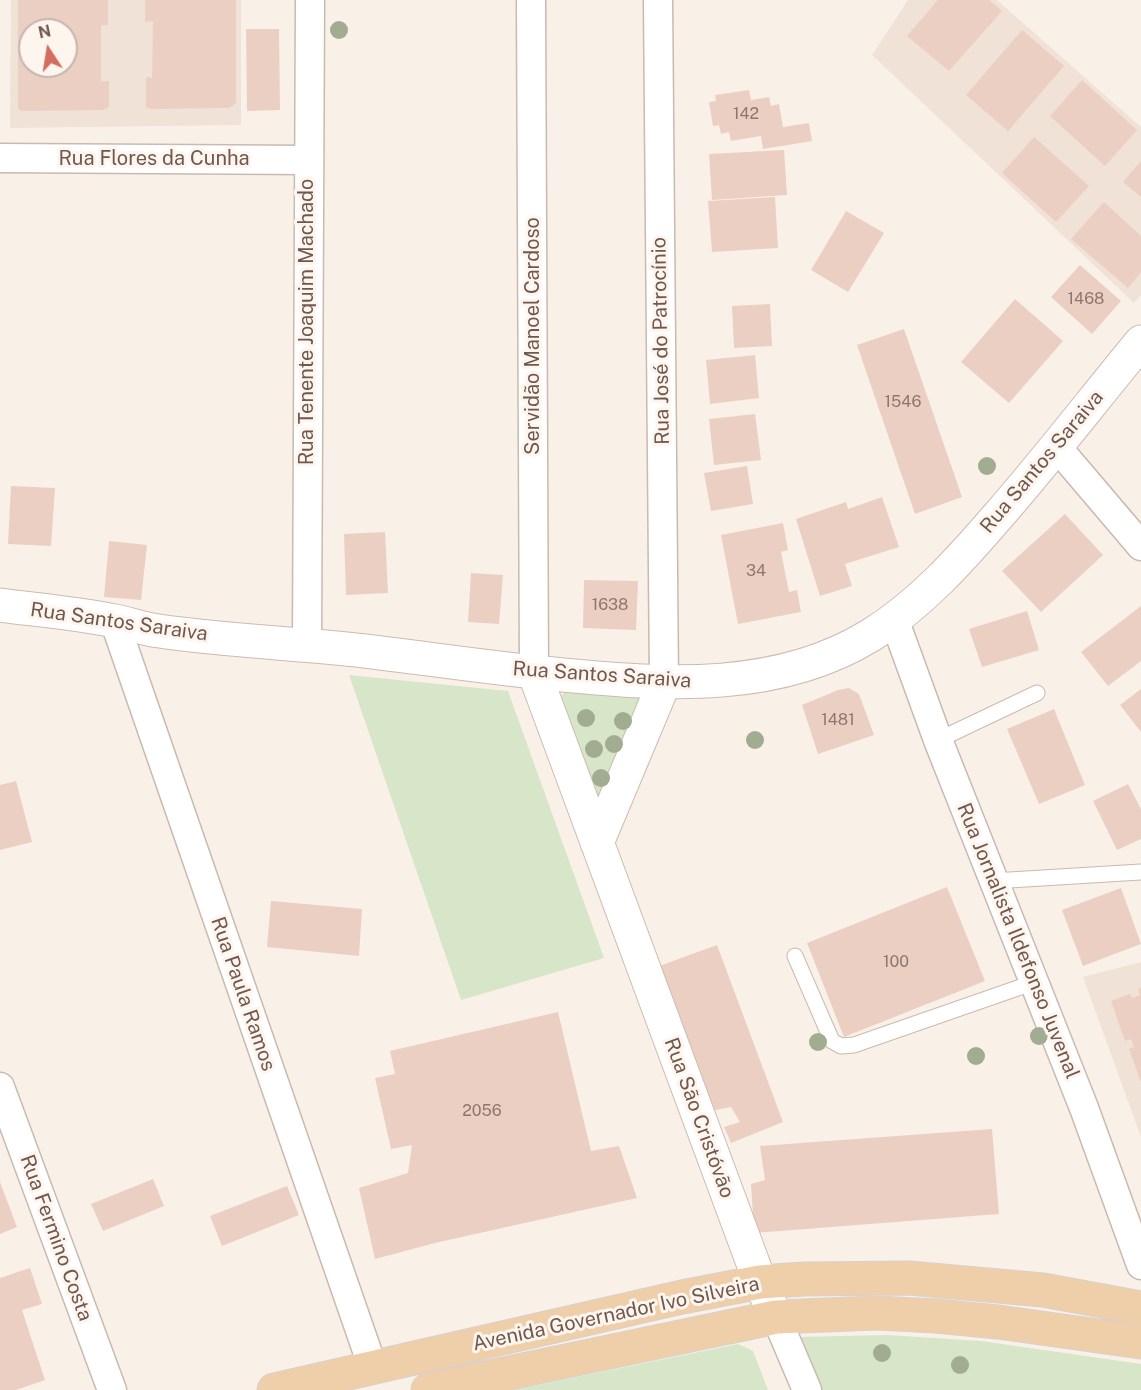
<!DOCTYPE html>
<html>
<head>
<meta charset="utf-8">
<style>
	body { margin:0 }
	#map { position:relative; width:1141px; height:1390px; overflow:hidden; background:#f9f1e8; font-family:"Public Sans",sans-serif }
	canvas { display:block }
	.north { position:absolute; left:18px; top:18px; width:60px; height:60px; box-sizing:border-box; background:#fdf5ee; border:2px solid #c5b6ae; border-radius:50%; rotate:348deg; font-size:16px; font-weight:700; line-height:24px; text-align:center; color:#70584f }
	.north::after { content:''; display:block; margin:auto; width:21px; height:27px; background:#d36d5e; clip-path:polygon(50% 0,100% 100%,50% 72%,0 100%) }
</style>
</head>
<body>
<div id="map">
<canvas width="1141" height="1390"></canvas>
<div class="north">N</div>
</div>
<script>
const c = document.querySelector('canvas').getContext('2d');
c.lineJoin = 'round';
function fill(path, color) {
  c.fillStyle = color;
  c.fill(path, 'evenodd');
}
function stroke(path, color, width, dash) {
  c.strokeStyle = color;
  c.lineWidth = width;
  c.lineCap = dash ? 'butt' : 'round';
  c.setLineDash(dash || []);
  c.stroke(path);
}
function label(font, color, halo, rows, align = 'center') {
  c.font = font + ' "Public Sans",sans-serif';
  c.lineWidth = 6;
  c.setLineDash([]);
  c.textBaseline = 'middle';
  c.strokeStyle = halo;
  c.fillStyle = color;
  for (const [text, x, y, turn = 0] of rows) {
    c.save();
    c.translate(x, y);
    c.rotate((+turn || 0) * Math.PI / 180);
    c.textAlign = isNaN(turn) ? turn : align;
    if (halo) c.strokeText(text, 0, 0);
    c.fillText(text, 0, 0);
    c.restore();
  }
}
const residential = new Path2D(`
	M11,0H241V125L10,128ZM30,30H66V66H30Z
	M908,0H997L1141,127V295L1134,303L872,55Z
	M1141,962V1137L1083,977Z`);
const green = new Path2D(`
	M349,675L508,691L604,958L461,1000Z
	M567,689L641,697L600,803L559,699Z
	M887,1335L981,1341L1141,1364V1390H818L798,1337Z
	M738,1344L753,1351L768,1390H513Z`);
const building = new Path2D(`
	M18,0H108V25H101V81H109V107L103,110L21,111L18,108ZM30,30H66V66H30Z
	M145,0H236V103L229,108L150,109L146,107V77L152,78L153,21L145,22Z
	M938,0H989L1002,11L949,71L907,36Z
	M246,29H279L280,110L247,111Z
	M1022,30L1064,66L1008,131L966,95Z
	M1082,80L1137,130L1105,166L1050,116Z
	M749,90L751,100L769,97L771,106L779,104L783,127L809,123L812,141L763,149L761,136L731,141L729,132L721,134L719,125L713,126L709,102L716,101L715,95Z
	M1034,137L1089,186L1056,222L1002,173Z
	M784,150L787,195L712,200L709,154Z
	M1141,161V197L1123,182Z
	M775,197L778,248L712,252L708,201Z
	M1104,202L1141,236V272L1128,288L1071,239Z
	M846,211L884,233L848,292L811,270Z
	M1080,265L1121,301L1092,334L1051,297Z
	M1015,299L1063,341L1009,403L961,362Z
	M770,304L772,346L734,348L732,306Z
	M904,329L962,497L915,514L857,345Z
	M755,355L759,398L710,404L706,360Z
	M755,414L761,460L714,465L709,419Z
	M747,466L753,504L711,511L704,473Z
	M11,486L55,488L51,546L8,544Z
	M882,497L899,547L845,564L852,586L820,596L796,519L846,502L848,509Z
	M1065,514L1103,555L1041,612L1002,571Z
	M783,523L788,550L781,552L789,592L797,590L801,612L738,624L721,535Z
	M385,532L388,593L346,595L344,534Z
	M109,541L147,545L141,600L104,597Z
	M471,573L503,575L499,624L468,622Z
	M584,580L638,581L636,630L583,628Z
	M1141,606V661L1108,686L1081,652Z
	M1027,611L1039,650L982,667L969,629Z
	M849,688L859,694L874,735L818,754L802,705L838,690Z
	M1141,689V732L1120,705Z
	M1054,709L1085,785L1039,804L1007,729Z
	M16,781L32,842L0,850V785Z
	M1128,784L1141,809V839L1117,850L1093,801Z
	M947,887L985,981L844,1037L807,943Z
	M1121,888L1141,944L1083,966L1062,910Z
	M271,901L362,909L359,956L267,947Z
	M717,945L783,1122L731,1143L724,1127L740,1122L731,1107L711,1111L651,969Z
	M1141,988V1082L1129,1049L1134,1047L1131,1039L1125,1041L1111,1001L1130,994L1132,998L1140,995L1138,989Z
	M558,1012L591,1151L619,1146L637,1198L435,1243L375,1259L359,1188L408,1173L412,1145L391,1149L375,1078L395,1074L390,1051Z
	M992,1129L999,1214L754,1233L751,1184L765,1180L760,1146Z
	M153,1179L164,1206L103,1231L91,1204Z
	M0,1182L17,1227L0,1234Z
	M287,1186L299,1215L222,1246L210,1216Z
	M30,1268L42,1304L22,1310L45,1380L16,1390H0V1278Z`);
const lane = new Path2D(`
	M938,740L1037,693
	M993,881L1141,872
	M795,956L832,1041L841,1046L854,1045L1035,982`);
const street = new Path2D(`
	M531,0L534,672
	M658,0L664,683
	M0,158L308,160
	M1056,446L1141,546
	M894,619L938,740L1084,1108L1141,1265
	M114,620L373,1368
	M307,644L310,0
	M0,1087L112,1390
	M776,1317L807,1390`);
const secondary = new Path2D(`
	M0,605C38,610 77,613 115,621C130,624 144,629 159,631C227,641 296,643 365,651C431,659 497,669 563,675C667,685 779,692 871,635C921,604 960,560 998,516C1047,460 1093,400 1141,342
	M534,672L760,1282L776,1317
	M597,843L664,683`);
const primary = new Path2D(`
	M274,1390L682,1297L760,1282L804,1279L909,1278L1043,1290L1141,1308
	M428,1390L776,1317L877,1313L936,1316L998,1322L1141,1342`);
const trees = [
	[339,30],
	[987,466],
	[586,718],
	[623,721],
	[755,740],
	[614,744],
	[594,749],
	[601,778],
	[1039,1036],
	[818,1042],
	[976,1056],
	[882,1353],
	[960,1365]
];
const numberNames = [
	["142",746,114],
	["1468",1086,299],
	["1546",903,402],
	["34",756,571],
	["1638",610,605],
	["1481",838,720],
	["100",896,962],
	["2056",482,1111]
];
const streetNames = [
	["Rua Flores da Cunha",154,159],
	["Rua Tenente Joaquim Machado",307,322,-90],
	["Servidão Manoel Cardoso",533,336,-90],
	["Rua José do Patrocínio",661,341,-91],
	["Rua Santos Saraiva",1042,462,-50],
	["Rua Santos Saraiva",119,622,8],
	["Rua Santos Saraiva",602,675,4],
	["Rua Jornalista Ildefonso Juvenal",1018,941,68],
	["Rua Paula Ramos",243,994,71],
	["Rua São Cristóvão",699,1118,70],
	["Rua Fermino Costa",56,1238,70],
	["Avenida Governador Ivo Silveira",616,1314,-12]
];
fill(residential, '#f0e2d7');
fill(green, '#d7e5c8');
fill(building, '#ebcfc3');
stroke(lane, '#cab9af', 17);
stroke(street, '#cab9af', 31);
stroke(secondary, '#cebab0', 35);
stroke(primary, '#d7d0ce', 35);
stroke(lane, '#fff', 15);
stroke(street, '#fff', 28);
stroke(secondary, '#fff', 33);
stroke(primary, '#efcfa9', 33);
c.fillStyle = '#a2ac91';
for (const [x, y] of trees) {
  c.beginPath();
  c.arc(x, y, 9, 0, 2 * Math.PI);
  c.fill();
}
label('16px', '#8f766c', null, numberNames);
label('20px', '#70584f', '#fdf5ee', streetNames);
</script>
</body>
</html>
